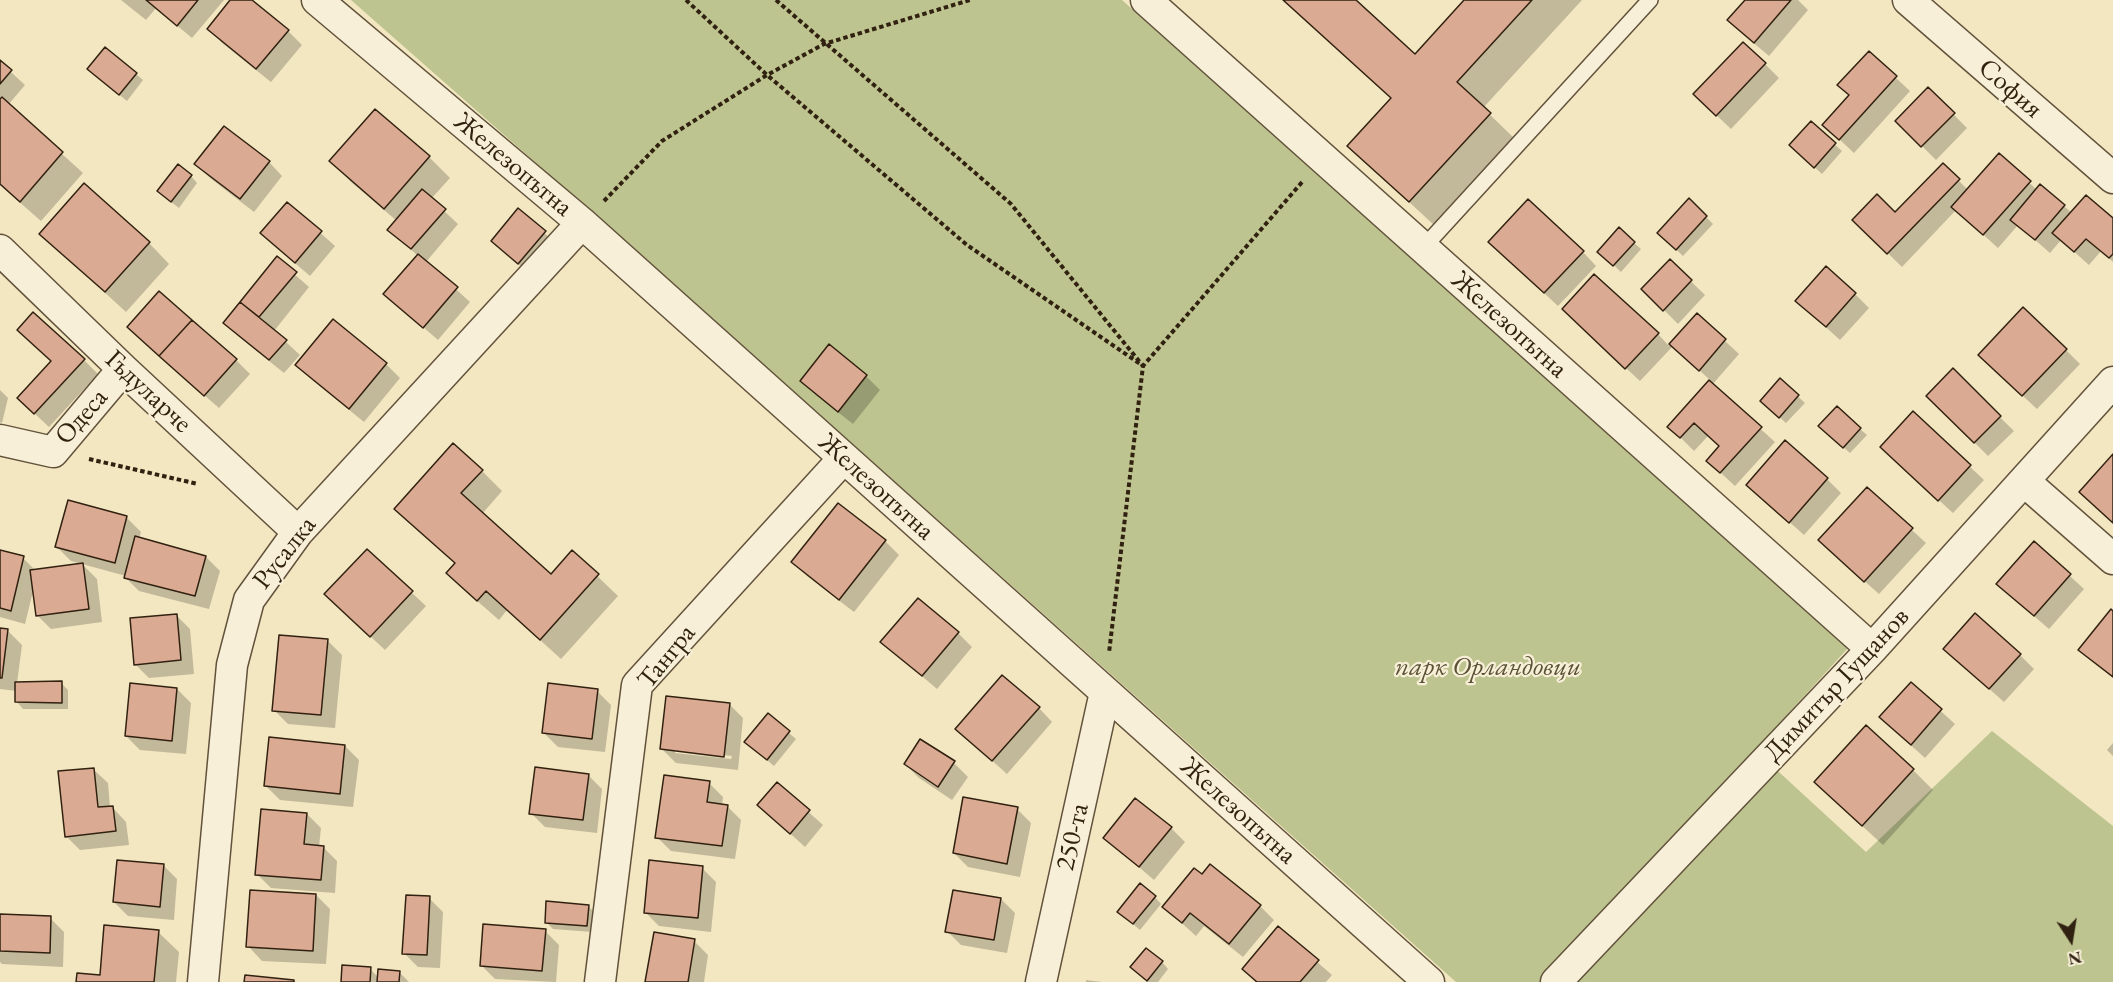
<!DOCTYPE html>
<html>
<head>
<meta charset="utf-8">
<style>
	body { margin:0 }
	#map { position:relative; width:2113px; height:982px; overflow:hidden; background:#f3e7c1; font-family:"EB Garamond",serif }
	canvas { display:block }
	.north { position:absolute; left:2041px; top:910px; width:60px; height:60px; -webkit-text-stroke:4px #f7efd7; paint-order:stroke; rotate:168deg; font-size:16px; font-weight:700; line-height:24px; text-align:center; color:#312110 }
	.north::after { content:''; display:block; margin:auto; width:21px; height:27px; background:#312110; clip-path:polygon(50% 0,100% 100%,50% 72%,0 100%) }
</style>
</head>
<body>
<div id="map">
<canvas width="2113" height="982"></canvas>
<div class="north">N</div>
</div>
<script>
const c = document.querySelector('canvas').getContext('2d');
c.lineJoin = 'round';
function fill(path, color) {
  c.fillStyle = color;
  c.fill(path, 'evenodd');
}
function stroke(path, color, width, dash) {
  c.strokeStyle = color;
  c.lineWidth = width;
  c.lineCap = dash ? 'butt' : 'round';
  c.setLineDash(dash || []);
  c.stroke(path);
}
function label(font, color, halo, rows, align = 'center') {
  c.font = font + ' "EB Garamond",serif';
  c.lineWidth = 4.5;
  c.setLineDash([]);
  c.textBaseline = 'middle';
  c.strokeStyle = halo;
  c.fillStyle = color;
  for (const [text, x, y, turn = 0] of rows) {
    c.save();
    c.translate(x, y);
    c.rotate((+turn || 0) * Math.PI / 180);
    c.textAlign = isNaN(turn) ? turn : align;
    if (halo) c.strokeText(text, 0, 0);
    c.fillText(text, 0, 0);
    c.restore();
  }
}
const green = new Path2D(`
	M351,0H1122L1849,647L1755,750L1866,852L1992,731L2113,826V982H1456L697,305Z`);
const shadow = new Path2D(`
	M121,0H224L192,38L156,8L146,20Z
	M232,0H250L288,31L302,45L271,82L222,43L209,29Z
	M1283,0H1353L1415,56L1466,0H1582L1483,108L1516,140L1436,227L1349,146L1392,99Z
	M1746,0H1798L1808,10L1769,56L1743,34Z
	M1869,53L1910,91L1854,153L1838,138L1850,96Z
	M0,62L25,85L8,105L83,173L41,221L0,185Z
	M1765,64L1779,78L1731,129L1709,108Z
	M136,74L143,80L127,101L96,76Z
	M1928,89L1967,128L1936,160L1897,121Z
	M375,111L429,157L450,178L431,199L458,224L426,262L470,302L438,340L385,294L418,256L389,229L397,221L351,182L331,161Z
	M1811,123L1842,151L1822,174L1798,152Z
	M1999,155L2037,190L2064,206L2072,213L2113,220V262L2101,251L2089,265L2061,240L2050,253L2018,225L1998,248L1956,210L1902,267L1854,220L1895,214L1943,165L1968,190Z
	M269,162L282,176L254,212L210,178L196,164Z
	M191,176L197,183L179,208L166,198Z
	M1689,200L1713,224L1683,256L1659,233Z
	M288,204L335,246L310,276L276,247Z
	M519,211L559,246L533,277L493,241Z
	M41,234L149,243L169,264L126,312Z
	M1634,243L1641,249L1621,272L1599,251Z
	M1583,252L1596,266L1558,306L1504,256Z
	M277,259L309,287L274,331L300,355L284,373L239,337L225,323Z
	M1670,261L1705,295L1678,324L1643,289Z
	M1855,294L1869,308L1840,340L1797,301Z
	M1697,315L1739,354L1712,385L1775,442L1735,486L1708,461L1721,447L1708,436L1694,451L1669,426L1710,380L1673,346L1640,381L1577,323L1658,334L1669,346Z
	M142,341L236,360L250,374L219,408Z
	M829,346L866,376L880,390L853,424L816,395L802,381Z
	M2066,350L2080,364L2037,409L1994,369Z
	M84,360L98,374L49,427L33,412L53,361Z
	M386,364L400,378L364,422L311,379L297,365Z
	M1953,371L2014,431L1988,456L1928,396Z
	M1780,380L1805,403L1786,423L1768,407Z
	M0,390L8,398L2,423L0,422Z
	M1913,413L1984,480L1953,513L1896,461Z
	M1860,429L1867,435L1850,453L1827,433Z
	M482,471L502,491L482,514L551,576L572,552L618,596L561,659L507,610L499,620L468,593L456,564L396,509Z
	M1827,479L1841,493L1804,535L1748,485Z
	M1867,489L1926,543L1879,594L1834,554Z
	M839,505L885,541L899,555L854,612L807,576L793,562Z
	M127,518L141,532L139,539L206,557L220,571L209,609L139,591L125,577L126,576L71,561L57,547Z
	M2034,543L2084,589L2049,629L2012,597Z
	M367,551L426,606L385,650L340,608Z
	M0,552L23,558L36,571L83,565L97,579L102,622L51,629L37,615L34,587L25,624L0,617Z
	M2113,613V678L2080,650Z
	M176,615L190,629L194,674L149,678L135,664Z
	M0,630L8,631L22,645L17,683H61L68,690V709H23L17,702V691L0,689Z
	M958,633L972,647L937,689L882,642Z
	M328,641L342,655L335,728L288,724L274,710Z
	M2020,655L2034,669L2004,702L1959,662Z
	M1911,684L1955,724L1925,758L1895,731Z
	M177,689L191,703L186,754L140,750L126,736Z
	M597,691L611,705L605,752L558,747L544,733Z
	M729,704L743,718L738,770L676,763L662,749ZM675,750L732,756L731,759L675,753Z
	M1039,708L1052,722L1007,774L957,729Z
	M768,715L796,739L774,766L753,748Z
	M921,741L954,763L968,777L952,800L919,778L905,764Z
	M2113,743V756L2107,750Z
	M345,746L359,760L353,807L280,800L266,786Z
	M93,769L108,783L110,808L112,807L126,822L129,845L80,850L66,836Z
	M1913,770L1933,790L1883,845L1836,802Z
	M588,775L602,789L597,833L545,827L531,813Z
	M709,783L723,797L722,805L727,806L741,820L735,859L671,851L657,837Z
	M777,784L823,825L805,847L759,805Z
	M1017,809L1031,823L1020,877L968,867L954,853Z
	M307,814L321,828L319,847H323L337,861L335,893L271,888L257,874Z
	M1171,828L1185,842L1154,880L1105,838Z
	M163,865L177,879L174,920L128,916L114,902Z
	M702,868L716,882L711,932L659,926L645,912Z
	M316,895L330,909L326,964L262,961L248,946Z
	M1155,897L1161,904L1140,930L1126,918Z
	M429,898L443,912L440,968L418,967L404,953Z
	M1001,899L1015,913L1007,953L961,945L947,931Z
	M588,906L595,913L593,932L553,929L546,922Z
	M1260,906L1274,920L1243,957L1204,926L1196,936L1164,907Z
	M0,916L50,918L64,932L63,967L2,964L0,962Z
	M1278,928L1332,975L1326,982H1256L1244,969Z
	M545,931L559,945L556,982L495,979L481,965Z
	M158,932L179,952L176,982H78L101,976Z
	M694,941L708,955L704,982H647Z
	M1162,962L1168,969L1158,982H1149L1139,974Z
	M370,969L379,978L399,972L409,982H342Z
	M1086,980L1102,982H1086Z`);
const building = new Path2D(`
	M146,0H198L177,26Z
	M230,0H252L289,30L256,69L207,29Z
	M1283,0H1356L1415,54L1464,0H1532L1457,82L1491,113L1409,202L1347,146L1391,98Z
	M1745,0H1791L1754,43L1727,20Z
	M1743,42L1766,63L1716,116L1693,94Z
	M105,47L137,73L119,95L87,69Z
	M1869,51L1897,76L1839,140L1822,125L1849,95L1837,85Z
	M0,60L12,70L0,84Z
	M1928,87L1955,113L1921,147L1895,121Z
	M2,97L63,152L20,202L0,184V99Z
	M375,109L430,156L384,209L329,161Z
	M1811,121L1836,143L1814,168L1789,145Z
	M224,126L270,161L240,199L194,164Z
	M1999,153L2031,181L1983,235L1951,207Z
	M1943,163L1960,179L1887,254L1852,220L1877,194L1895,212Z
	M178,164L192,175L171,202L157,191Z
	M84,183L150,242L105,292L39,234Z
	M2040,184L2065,205L2035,240L2010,220Z
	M422,189L446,209L411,249L387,230Z
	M2086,195L2113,218V254L2109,258L2086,239L2074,252L2052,233Z
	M1689,198L1707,216L1676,250L1657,233Z
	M1528,199L1584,251L1544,293L1488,242Z
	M287,202L322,231L295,263L260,233Z
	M518,208L546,231L518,264L491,241Z
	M1619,227L1635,242L1613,266L1597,252Z
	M418,254L458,287L423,328L383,294Z
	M277,256L297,272L259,317L240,302Z
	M1670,259L1692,280L1663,311L1641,289Z
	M1826,266L1856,293L1826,327L1795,301Z
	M1594,274L1659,333L1625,369L1562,309Z
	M159,291L192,320L159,356L127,327Z
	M240,302L287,340L269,360L223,323Z
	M2023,307L2067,349L2022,396L1978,355Z
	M33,312L85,359L34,414L17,398L51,361L17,330Z
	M1697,313L1726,339L1699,371L1669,344Z
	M333,319L387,363L349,409L295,365Z
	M192,320L237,359L204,396L159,356Z
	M829,344L867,375L838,412L800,381Z
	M1953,368L2001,416L1974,443L1926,396Z
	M1780,378L1799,395L1779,418L1760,401Z
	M1709,380L1762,427L1720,473L1706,461L1719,446L1694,423L1680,438L1667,427Z
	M1837,406L1861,428L1843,448L1818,426Z
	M1913,411L1971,465L1938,501L1880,447Z
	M1785,440L1828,478L1789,523L1746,485Z
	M453,443L483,470L461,493L551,574L572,550L599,574L540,640L486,591L477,601L446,573L455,563L394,509Z
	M2113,454V523L2079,492Z
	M1867,487L1913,528L1864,582L1818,540Z
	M68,500L127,516L115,563L55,547Z
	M838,503L886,540L839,600L791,562Z
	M135,536L206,556L195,596L124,578Z
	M2034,541L2071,574L2034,616L1996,584Z
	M367,549L413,591L370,637L324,594Z
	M0,550L24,556L11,611L0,608Z
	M83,563L89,609L36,616L30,570Z
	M918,598L959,632L922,676L880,642Z
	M2111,609L2113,611V677L2078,650Z
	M1975,613L2021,654L1989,689L1943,649Z
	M177,614L181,660L134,665L130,618Z
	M0,628L8,629L2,678H0Z
	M279,635L328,639L321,715L272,711Z
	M1002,675L1040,707L992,761L955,729Z
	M62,681V703L15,702V682Z
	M1911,682L1942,709L1911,745L1879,717Z
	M130,683L177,688L172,741L125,736Z
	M548,683L598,689L592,739L542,733Z
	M666,696L730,703L724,757L660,749Z
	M768,713L790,731L767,760L744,742Z
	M1866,725L1914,769L1862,826L1814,782Z
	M269,737L345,745L340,794L264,786Z
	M920,739L955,761L938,787L904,764Z
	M535,767L589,774L583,820L529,814Z
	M94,768L98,807L113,806L116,831L65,837L58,771Z
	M664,775L710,781L707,802L728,805L722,846L655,838Z
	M777,782L810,810L790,834L757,805Z
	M963,797L1018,807L1007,864L953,853Z
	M1135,798L1172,827L1139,867L1103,838Z
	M261,809L307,813L304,844L324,846L321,880L255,875Z
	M117,860L164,864L160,907L113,902Z
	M649,860L703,866L698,918L644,913Z
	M1210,864L1261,905L1229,944L1190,913L1182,923L1162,907L1194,868L1202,874Z
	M1140,883L1156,896L1133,924L1117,912Z
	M250,890L316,894L313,951L246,947Z
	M953,890L1001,898L994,940L945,932Z
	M406,895L430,896L427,955L402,954Z
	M546,901L589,905L587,926L545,923Z
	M0,914L51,916L50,953L0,951Z
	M483,924L546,929L542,971L480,966Z
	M104,925L159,930L154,982H76L77,973L100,975Z
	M1278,926L1319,960L1300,982H1257L1242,969Z
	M654,932L695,939L688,982H645Z
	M1146,948L1163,961L1147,981L1130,967Z
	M342,965L371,967L370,982H341Z
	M378,969L400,971L399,982H377Z
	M245,975L294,980V982H244Z`);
const path = new Path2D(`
	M686,0L767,75L967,245L1143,366L1303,181
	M776,0L1011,204L1143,366L1109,653
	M604,201L662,141L767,75L824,44L970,0
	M89,459L198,484`);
const service = new Path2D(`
	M1423,248L1650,0`);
const minor = new Path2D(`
	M317,0L582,223L1429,982
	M1146,0L1872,649
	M1908,0L2113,178
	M0,250L123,369L298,532
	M0,440L53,452L123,369
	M2024,481L2113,559
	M203,982L232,665L249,600L298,532L582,223
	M600,982L637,685L843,459
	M1041,982L1105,692
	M1556,982L1872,649L2113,382`);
const streetNames = [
	["София",2010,89,41],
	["Железопътна",513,165,40],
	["Железопътна",1509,325,42],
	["Гъдуларче",148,392,43],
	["Одеса",82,417,-49],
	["Железопътна",876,487,42],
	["Русалка",285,553,-52],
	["Тангра",667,657,-51],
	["Димитър Гущанов",1837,685,-47],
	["Железопътна",1238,811,42],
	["250-та",1073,837,-77]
];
const parkNames = [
	["парк Орландовци",1488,668]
];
fill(green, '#bec490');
fill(shadow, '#0003');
fill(building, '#dbaa92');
stroke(building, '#312110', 1.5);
stroke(service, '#62523c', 18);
stroke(minor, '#62523c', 33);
stroke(path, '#312110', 4, [4.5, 3]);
stroke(service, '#f7efd7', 15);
stroke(minor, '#f7efd7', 30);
label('27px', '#312110', '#f7efd7', streetNames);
label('italic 27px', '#5b5236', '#f7efd7', parkNames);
</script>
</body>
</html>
